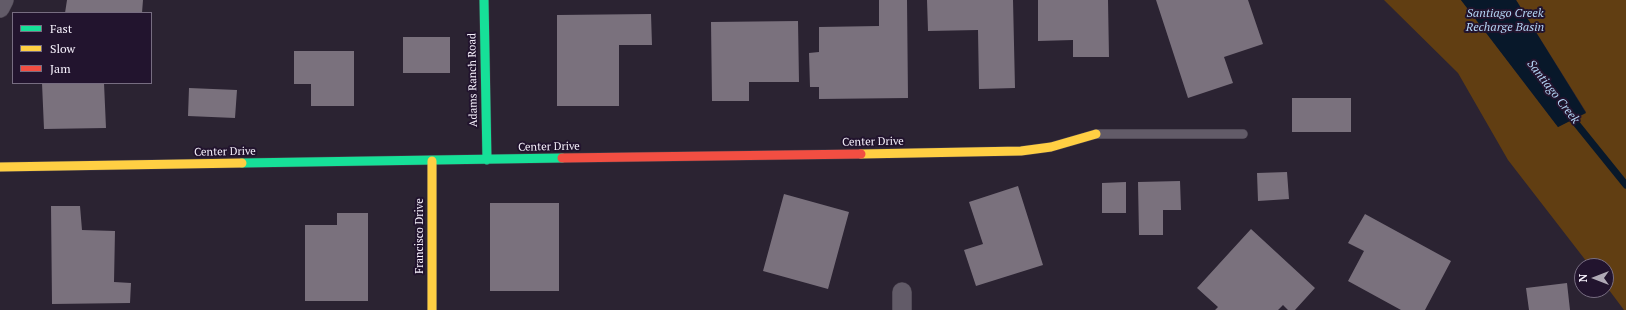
<!DOCTYPE html>
<html>
<head>
<meta charset="utf-8">
<style>
	body { margin:0 }
	#map { position:relative; width:1626px; height:310px; overflow:hidden; background:#2b2332; font-family:"PT Serif",serif }
	canvas { display:block }
	.legend { position:absolute; left:12px; top:12px; width:140px; height:72px; box-sizing:border-box; background:#22142e; border:1px solid #776d81; margin:0; padding:5px 7px; list-style:none; font-size:12px; color:#f7f2fd }
	.legend li { display:flex; align-items:center; gap:8px; height:20px }
	.legend b { width:20px; border:1px solid #776d81 }
	.north { position:absolute; left:1574px; top:258px; width:40px; height:40px; box-sizing:border-box; background:#22142e; border:1px solid #776d81; border-radius:50%; rotate:270deg; font-size:11px; font-weight:700; line-height:16px; text-align:center; color:#f7f2fd }
	.north::after { content:''; display:block; margin:auto; width:14px; height:18px; background:#b0aab6; clip-path:polygon(50% 0,100% 100%,50% 72%,0 100%) }
</style>
</head>
<body>
<div id="map">
<canvas width="1626" height="310"></canvas>
<ul class="legend">
<li><b style="height:5px;background:#16e098"></b>Fast</li>
<li><b style="height:5px;background:#ffcf43"></b>Slow</li>
<li><b style="height:5px;background:#f24e42"></b>Jam</li>
</ul>
<div class="north">N</div>
</div>
<script>
const c = document.querySelector('canvas').getContext('2d');
c.lineJoin = 'round';
function fill(path, color) {
  c.fillStyle = color;
  c.fill(path, 'evenodd');
}
function stroke(path, color, width, dash) {
  c.strokeStyle = color;
  c.lineWidth = width;
  c.lineCap = dash ? 'butt' : 'round';
  c.setLineDash(dash || []);
  c.stroke(path);
}
function label(font, color, halo, rows, align = 'center') {
  c.font = font + ' "PT Serif",serif';
  c.lineWidth = 4;
  c.setLineDash([]);
  c.textBaseline = 'middle';
  c.strokeStyle = halo;
  c.fillStyle = color;
  for (const [text, x, y, turn = 0] of rows) {
    c.save();
    c.translate(x, y);
    c.rotate((+turn || 0) * Math.PI / 180);
    c.textAlign = isNaN(turn) ? turn : align;
    if (halo) c.strokeText(text, 0, 0);
    c.fillText(text, 0, 0);
    c.restore();
  }
}
const green = new Path2D(`
	M1384,0H1461L1558,127L1586,112L1516,0H1626V310H1624L1606,286V266H1590L1508,160L1458,73Z`);
const water = new Path2D(`
	M1461,0H1516L1586,113L1558,127Z`);
const stream = new Path2D(`
	M1567,112L1626,185`);
const building = new Path2D(`
	M67,0H143L142,13H65Z
	M879,0H907L908,98L819,99V87H810L809,53L819,52V27L879,26Z
	M927,0H1013L1015,88L979,89L978,30L928,31Z
	M1038,0H1108L1109,57H1073V40L1038,41Z
	M1156,0H1248L1263,44L1224,57L1233,83L1188,98Z
	M651,14L652,45H619V106H557V15Z
	M798,21L799,82H749V101H712L711,22Z
	M403,37H450V73H403Z
	M294,51H354V106H311V84H294Z
	M42,83H104L106,128L44,129Z
	M189,88L237,90L235,118L188,116Z
	M1292,98H1351V132H1292Z
	M1287,172L1289,199L1258,201L1257,173Z
	M1180,181L1181,210H1163V235H1139L1138,182Z
	M1126,182V213H1102V183Z
	M1018,186L1043,265L976,286L964,250L983,244L969,202Z
	M784,194L849,212L828,289L763,271Z
	M490,203H559V291H490Z
	M51,206H80L82,230L115,231L114,282L131,283L130,303L52,304Z
	M337,213H368V301H305V225H337Z
	M1365,214L1451,261L1425,310H1401L1348,281L1364,251L1348,243Z
	M1251,229L1315,288L1295,310H1288L1283,305L1278,310H1215L1218,307L1197,288Z
	M1567,283L1570,310H1529L1526,288Z`);
const lane = new Path2D(`
	M1096,134H1243`);
const street = new Path2D(`
	M0,8L4,0
	M902,292V310`);
const fast = new Path2D(`
	M484,0L487,160
	M242,163L562,158`);
const slow = new Path2D(`
	M861,154L1021,151L1051,147L1096,134
	M432,161V310
	M0,167L242,163`);
const jam = new Path2D(`
	M562,158L861,154`);
const streetNames = [
	["Adams Ranch Road",473,80,-91],
	["Center Drive",873,142,-1],
	["Center Drive",549,147,-1],
	["Center Drive",225,152,-1],
	["Francisco Drive",420,236,-90]
];
const waterNames = [
	["Santiago Creek",1505,14],
	["Recharge Basin",1505,28],
	["Santiago Creek",1553,92,52]
];
fill(green, '#613e12');
fill(water, '#08182a');
stroke(stream, '#08182a', 7);
fill(building, '#7a717d');
stroke(lane, '#453e4a', 10);
stroke(street, '#453e4a', 20);
stroke(fast, '#453e4a', 10);
stroke(slow, '#453e4a', 10);
stroke(jam, '#453e4a', 10);
stroke(lane, '#625b68', 9);
stroke(street, '#625b68', 19);
stroke(fast, '#16e098', 9);
stroke(slow, '#ffcf43', 9);
stroke(jam, '#f24e42', 9);
label('11px', '#f7f2fd', '#22142e', streetNames);
label('italic 12px', '#b3d4f4', '#22142e', waterNames);
</script>
</body>
</html>
